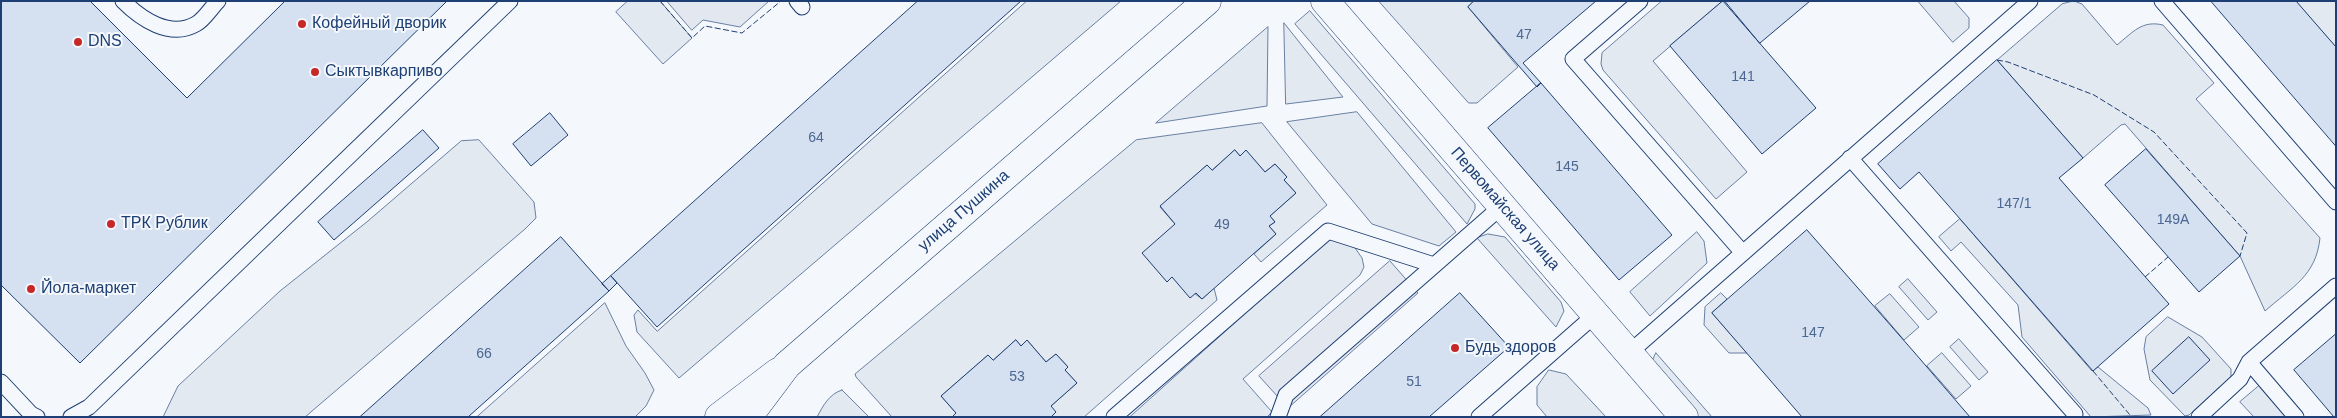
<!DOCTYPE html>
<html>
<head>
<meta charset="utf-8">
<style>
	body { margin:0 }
	#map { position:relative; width:2337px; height:418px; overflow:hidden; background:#f4f7fb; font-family:Arial,sans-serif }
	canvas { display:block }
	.frame { position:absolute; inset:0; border:2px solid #1d3f73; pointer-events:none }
</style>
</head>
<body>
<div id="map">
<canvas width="2337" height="418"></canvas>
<div class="frame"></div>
</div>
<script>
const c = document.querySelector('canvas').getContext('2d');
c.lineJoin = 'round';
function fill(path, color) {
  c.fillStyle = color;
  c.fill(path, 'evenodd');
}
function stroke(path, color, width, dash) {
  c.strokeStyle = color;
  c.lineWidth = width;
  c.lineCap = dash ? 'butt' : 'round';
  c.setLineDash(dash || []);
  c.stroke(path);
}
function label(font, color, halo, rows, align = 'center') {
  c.font = font + ' Arial,sans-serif';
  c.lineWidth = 4;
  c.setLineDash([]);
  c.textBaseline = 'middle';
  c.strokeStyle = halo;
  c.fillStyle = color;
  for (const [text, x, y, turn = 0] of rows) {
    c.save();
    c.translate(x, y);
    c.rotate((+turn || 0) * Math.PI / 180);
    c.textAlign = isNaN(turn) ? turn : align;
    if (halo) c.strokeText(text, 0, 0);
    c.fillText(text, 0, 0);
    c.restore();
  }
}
const green = new Path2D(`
	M628,1H660L692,38L663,64L616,12Z
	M1027,1H1121L679,378L637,332L634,315L638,310L657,331Z
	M1379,1H1474L1468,7L1518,67L1477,103H1469Z
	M1662,1H1723L1653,61L1747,172L1716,199L1603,70L1601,64L1602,53Z
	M1918,1H1954L1969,18V28L1953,42Z
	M2074,1L2082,4L2117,45C2133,32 2142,20 2163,25L2214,83L2196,99L2320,238C2316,276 2292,287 2265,311L2240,256L2125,124L2121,125L2083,158L1997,60L2062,4Z
	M2296,1H2336V47Z
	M1310,11L1475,204V209L1467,224L1295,24Z
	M1284,23L1343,97L1286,104Z
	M1268,27L1267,106L1156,123Z
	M1357,112L1456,232L1439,246L1372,224L1287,122Z
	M1262,123L1327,205L1261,262L1254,254L1276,234L1269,226L1275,222L1270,216L1296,193L1284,180L1287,177L1275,164L1265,172L1246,151L1240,156L1235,150L1212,170L1207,165L1160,207L1175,224L1167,281L1172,277L1202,299L1214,288L1217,300L1084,417H1051V406L1077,383L1065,370L1068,367L1056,354L1046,362L1027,340L1021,346L1016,340L993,360L988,355L941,396L956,413L952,417H892L856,377L855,374L1136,140Z
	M479,140L534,202L536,218L525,229L305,417H163L178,386L280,291L368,221L461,141Z
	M1960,219L2092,371L2098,367L2148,408L2151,415L2091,417L2022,337L2018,305L1961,242L1951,251L1939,237Z
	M1697,232L1704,241L1707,263L1650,316L1630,292Z
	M1488,234L1505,237L1561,302L1564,311L1556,327L1477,238Z
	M1329,239L1353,245L1362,258L1364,267L1360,275L1243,379L1272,412L1267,417H1130Z
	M1908,279L1937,312L1928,320L1899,287Z
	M1721,293L1727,299L1712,313L1747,353H1729L1704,325L1705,307Z
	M1890,294L1919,327L1904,340L1875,306Z
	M605,303L626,346L645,373L654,390L646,406L635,417H477Z
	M2168,317L2202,337L2231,369V377L2189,415L2185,416L2150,380L2144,349L2146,337Z
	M1959,339L1988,372L1979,380L1950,347Z
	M1656,353L1712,417H1697L1654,367L1652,362Z
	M1942,353L1971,386L1956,399L1927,366Z
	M1549,370L1566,374L1606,417H1547L1537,405V387Z
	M2259,386L2286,417H2254L2240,402Z
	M842,390L869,417H817C823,406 829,394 842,390Z`);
const parking = new Path2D(`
	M667,1H769L740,27L703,20L692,30Z
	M1390,261L1418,293L1288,408L1259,376Z`);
const building = new Path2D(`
	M1,1H90L187,98L285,1H447L80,363L1,285Z
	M918,1H1021L657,327L611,276Z
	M1474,1H1596L1523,63L1541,83L1537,87L1468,7Z
	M1723,1L1816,108L1762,154L1670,46Z
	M1725,1H1810L1760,43Z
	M2211,1H2296L2336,47V146Z
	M1997,60L2083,158L2059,178L2169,304L2093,371L1919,172L1900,189L1878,164Z
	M1541,83L1672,235L1619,280L1488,128Z
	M550,113L568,135L531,166L513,144Z
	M423,130L439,148L334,240L318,222Z
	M2146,149L2240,256L2199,292L2105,185Z
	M1235,150L1240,156L1246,150L1265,172L1275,164L1287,177L1284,180L1296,193L1270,216L1275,222L1269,226L1276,234L1202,299L1196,293L1190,298L1172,277L1167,282L1142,253L1175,224L1160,206L1207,165L1212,170Z
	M1807,230L1914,352L1970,417H1802L1712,313Z
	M561,237L609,291L468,417H360Z
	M611,276L617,283L609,291L602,284Z
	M1460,293L1509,347L1429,417H1320Z
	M2336,334V417H2334L2294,370Z
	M2189,337L2210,360L2173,394L2152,371Z
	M1016,340L1021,346L1027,340L1046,362L1056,354L1068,367L1065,370L1077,383L1051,406L1056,412L1051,417H952L956,413L941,396L988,355L993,360Z`);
const service = new Path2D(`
	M123,1C141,19 170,39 196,24C204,20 211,8 218,1
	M797,1L802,7
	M1640,1L1573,59L1743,253
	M2162,1L2336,202
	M1850,158L2075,414
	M1629,353L2030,1
	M2249,362L2296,417
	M1,382L31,414L37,417
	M71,417L89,407L510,1
	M1114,417L1328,231L1434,265
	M1278,417L1286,395L1502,206
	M1479,417L1596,314
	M2199,417L2240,379L2249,362L2336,286`);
const minor = new Path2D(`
	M719,417L778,372`);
const tertiary = new Path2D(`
	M1325,1L1684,417`);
const secondary = new Path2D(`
	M748,417L787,365L1207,1`);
const fence = new Path2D(`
	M660,1L692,38L705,26L742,33L781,1
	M1997,60L2008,62L2094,95L2154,132L2247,233L2240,256
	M2145,277L2168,257
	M2093,371L2130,415L2129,417`);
const markers = [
	[302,24,5,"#c62828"],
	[78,42,5,"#c62828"],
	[315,72,5,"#c62828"],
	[111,224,5,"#c62828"],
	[31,289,5,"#c62828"],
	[1455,348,5,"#c62828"]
];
const numberNames = [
	["47",1524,35],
	["141",1743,77],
	["64",816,138],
	["145",1567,167],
	["147/1",2014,204],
	["149А",2173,220],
	["49",1222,225],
	["147",1813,333],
	["66",484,354],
	["53",1017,377],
	["51",1414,382]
];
const poiNames = [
	["Кофейный дворик",312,24],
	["DNS",88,42],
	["Сыктывкарпиво",325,72],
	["ТРК Рублик",121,224],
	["Йола-маркет",41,289],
	["Будь здоров",1465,348]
];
const streetNames = [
	["Первомайская улица",1505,209,49],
	["улица Пушкина",964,211,-41]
];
fill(green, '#e3e9f0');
stroke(green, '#687fa3', 1);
fill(parking, '#e3e8f0');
stroke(parking, '#687fa3', 1);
fill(building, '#d5e0f0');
stroke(building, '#1d3f73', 1);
stroke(service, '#1d3f73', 17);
stroke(minor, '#1d3f73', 29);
stroke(tertiary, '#1d3f73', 29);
stroke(secondary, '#1d3f73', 29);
stroke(service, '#f4f7fb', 15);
stroke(minor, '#f4f7fb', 28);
stroke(tertiary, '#f4f7fb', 28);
stroke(secondary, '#f4f7fb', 28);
stroke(fence, '#1d3f73', 1, [6, 2.5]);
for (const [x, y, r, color] of markers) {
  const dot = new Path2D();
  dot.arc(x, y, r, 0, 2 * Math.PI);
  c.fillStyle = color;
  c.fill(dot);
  stroke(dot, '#f4f7fb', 2);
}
label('14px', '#4b6792', null, numberNames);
label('16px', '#1d3f73', '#f4f7fb', poiNames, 'left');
label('16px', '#1d3f73', '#f4f7fb', streetNames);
</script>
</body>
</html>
